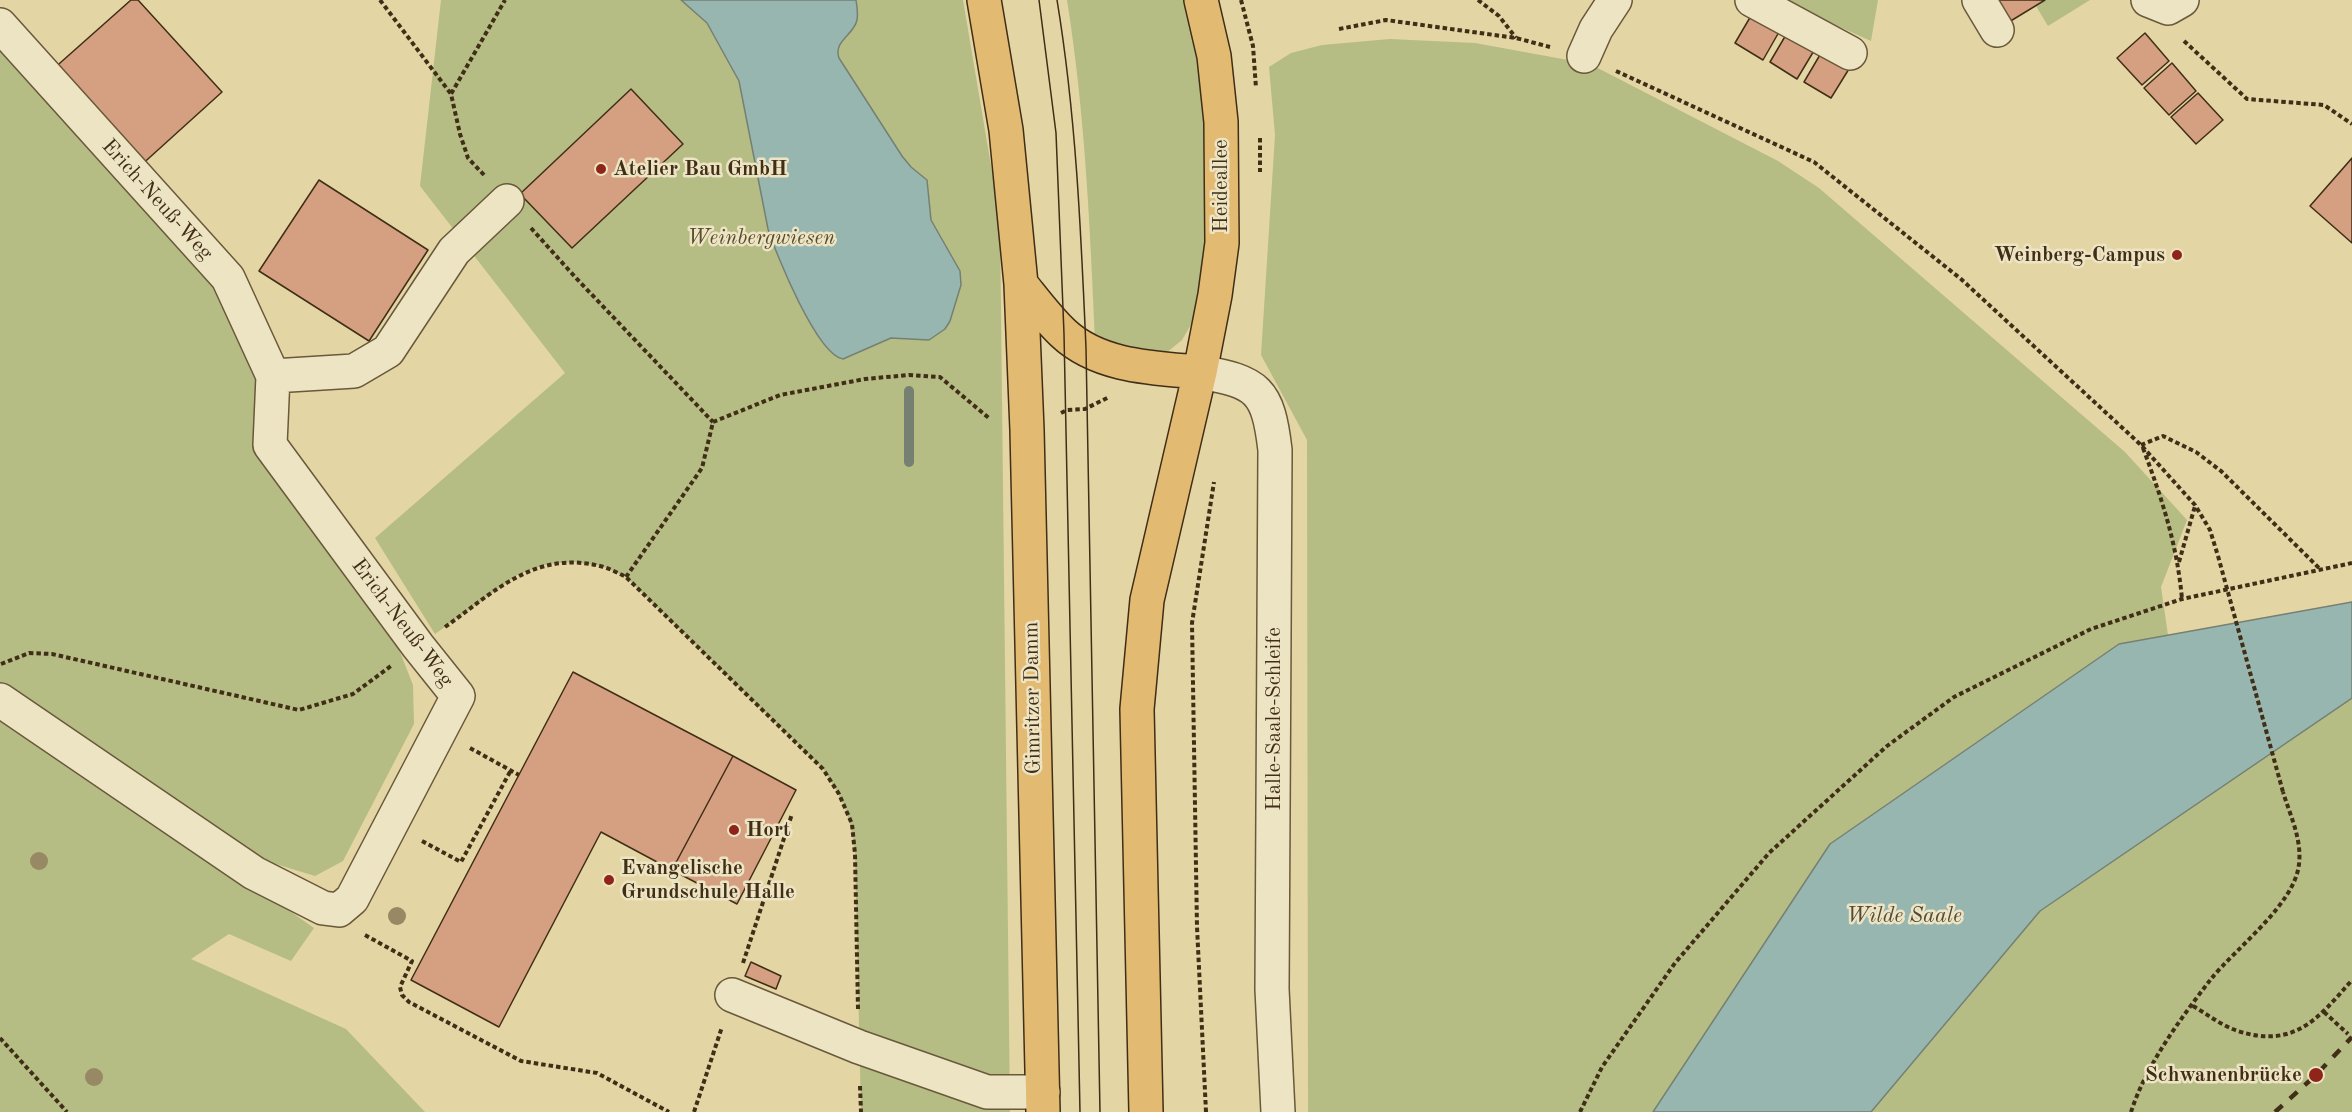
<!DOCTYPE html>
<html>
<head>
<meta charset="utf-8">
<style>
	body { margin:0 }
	canvas { display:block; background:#e3d5a4 }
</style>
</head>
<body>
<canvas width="2352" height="1112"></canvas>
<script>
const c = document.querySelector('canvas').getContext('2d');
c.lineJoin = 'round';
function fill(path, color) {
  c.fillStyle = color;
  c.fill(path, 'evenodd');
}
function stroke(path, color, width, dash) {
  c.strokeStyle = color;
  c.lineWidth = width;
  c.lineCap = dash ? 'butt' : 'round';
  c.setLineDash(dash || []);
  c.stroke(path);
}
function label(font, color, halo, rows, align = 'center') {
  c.font = font + ' "Old Standard TT",serif';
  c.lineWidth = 5;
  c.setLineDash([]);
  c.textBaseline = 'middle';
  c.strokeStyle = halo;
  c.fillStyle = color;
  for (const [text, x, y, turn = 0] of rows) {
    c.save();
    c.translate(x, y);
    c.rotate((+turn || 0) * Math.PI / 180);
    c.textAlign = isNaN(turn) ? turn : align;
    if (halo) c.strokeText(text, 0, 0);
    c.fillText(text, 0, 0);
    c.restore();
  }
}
const green = new Path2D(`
	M441,0H963L1000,219L1010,1112H861L855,854C851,816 844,801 823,769L626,577L602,566L573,562L548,564L519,574L435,634L375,538L565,373L420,186Z
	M1067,0H1191L1204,56L1209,259L1193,321L1182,340L1166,353L1147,355L1095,341C1090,227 1085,113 1067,0Z
	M1780,0H1878L1871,41Z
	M2045,0H2090L2048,26L2036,6Z
	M0,38L223,284L265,379V447L381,615L400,652L413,685L414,724L343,861L315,876L269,862L235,844L0,688Z
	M1390,39L1475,43L1590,64L1778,161L1819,188L2125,452L2187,520L2161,587L2168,635L2119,644L1830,844L1653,1112H1308L1307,440L1261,355L1275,135L1269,67L1291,53L1322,45Z
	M2352,698V1112H1871L2040,911Z
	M0,708L314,928L291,961L229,934L191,959L346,1029L425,1112H0Z`);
const water = new Path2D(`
	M681,0H856C857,6 858,14 857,20C854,35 833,41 839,58L902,156L911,167L927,180L931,220L960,271L961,285L950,321L945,329L929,340L891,338L843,359C817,355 776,254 768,229L739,81L707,23Z
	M2352,602V698L2040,911L1871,1112H1653L1830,844L2119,644Z`);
const stream = new Path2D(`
	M909,391V462`);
const building = new Path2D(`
	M131,0H138L222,92L138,168L51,71Z
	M1995,0H2045L2009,22Z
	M1755,9L1783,25L1763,60L1735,43Z
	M1790,28L1818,44L1797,79L1770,62Z
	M2145,33L2169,61L2142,85L2117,58Z
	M1824,48L1852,64L1831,98L1804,82Z
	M2172,63L2196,91L2169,115L2144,88Z
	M631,89L683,144L572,248L520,194Z
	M2198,93L2223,120L2196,144L2171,117Z
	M2352,158V243L2310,206Z
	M319,180L428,250L369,341L259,271Z
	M573,672L733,756L672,870L601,832L499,1027L411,980Z
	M733,756L796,790L737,904L672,870Z
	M751,962L781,976L776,989L745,976Z`);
const path = new Path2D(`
	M380,0L451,94
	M1241,0L1253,46L1256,88
	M1478,0L1499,16L1516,38
	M1339,29L1386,20L1516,38L1550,47
	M2184,41L2247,99L2324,105L2352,124
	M1616,71L1814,162L1961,279L2141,445L2195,505L2210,530L2218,556
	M1260,138V172
	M484,175L468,158L460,134L451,94L505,0
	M531,228L576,278L713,422
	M1061,413L1067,410L1085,409L1109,397
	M713,422L780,395L865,379L909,375L940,377L990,419
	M2141,445L2163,436L2196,452L2221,471L2321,570
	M2143,448C2162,499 2177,544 2182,599
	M2179,562L2195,506
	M626,577L702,468L713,422
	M445,627C494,592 535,550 600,566C609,568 618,573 626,577L823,769L839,794L852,824L855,854L858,1009
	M1,664L29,653L52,654L299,710L353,694L391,666
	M470,748L519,775
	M422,841L461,862L511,770
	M365,935L412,961L400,987L402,995L409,1002L521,1061L597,1073L669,1112
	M743,963L792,814
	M2193,1006C2207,1014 2222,1026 2238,1031C2294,1049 2318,1019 2352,980
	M2324,1012L2348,1034
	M0,1038L67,1112
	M860,1086L861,1112
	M694,1112L722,1027
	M1206,1112L1197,927L1192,623L1214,482
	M1580,1112L1602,1067L1675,963L1769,853L1887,746L1954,697L2091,629L2182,599L2352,563
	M2131,1112C2146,1065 2181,1018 2211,979C2236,948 2295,904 2299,864C2302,839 2290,815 2283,792`);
const minor = new Path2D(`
	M1752,0L1850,53
	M1979,0L1997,30
	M2148,0L2168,8L2182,0
	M0,25L228,278L273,376L270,445L418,646L458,696L352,899L339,910L323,908L254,873L0,700
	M1584,56L1596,29L1615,0
	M1200,372C1258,382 1268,390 1275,450L1272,989L1278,1112
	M273,376L354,371L388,351L454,251L507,201
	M732,995L859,1047L987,1092H1043`);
const major = new Path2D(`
	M984,0L1006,130L1021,284L1027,430L1043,1112
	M1021,284C1034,300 1048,319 1063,333C1099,367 1154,368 1200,372
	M1146,1112L1137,709L1147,600L1200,372L1215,295L1222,243L1221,122L1214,56L1201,0`);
const tram = new Path2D(`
	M1039,0L1056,133L1064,334L1080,1112
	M1057,0C1076,115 1081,232 1086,348L1100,1112`);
const rail = new Path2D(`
	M2275,1112L2316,1075L2352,1037`);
const pathBridge = new Path2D(`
	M2218,556L2283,792`);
const trees = [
	[39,861],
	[397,916],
	[94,1077]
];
const markers = [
	[601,169,6,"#8f2418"],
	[2177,255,6,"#8f2418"],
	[734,830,6,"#8f2418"],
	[609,880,6,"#8f2418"],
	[2316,1075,8,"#8f2418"]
];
const poiNames = [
	["Atelier Bau GmbH",613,169],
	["Weinberg-Campus",2165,255,"right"],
	["Hort",746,830],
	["Evangelische",621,868],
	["Grundschule Halle",621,892],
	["Schwanenbrücke",2302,1075,"right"]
];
const streetNames = [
	["Heideallee",1221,186,-90],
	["Erich-Neuß-Weg",157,200,48],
	["Erich-Neuß-Weg",402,623,53],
	["Gimritzer Damm",1033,698,-91],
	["Halle-Saale-Schleife",1274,719,-90]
];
const parkNames = [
	["Weinbergwiesen",761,238]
];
const waterNames = [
	["Wilde Saale",1904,916]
];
fill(green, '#b5bd85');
fill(water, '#98b6b0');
stroke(water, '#758073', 1.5);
stroke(stream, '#758073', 10);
fill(building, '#d5a081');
stroke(building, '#402e17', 1.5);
stroke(minor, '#69583a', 36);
stroke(major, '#402e17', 36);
stroke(path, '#402e17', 4, [4.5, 3]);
stroke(minor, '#ede4c4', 33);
stroke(major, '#e2ba72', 33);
stroke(tram, '#402e17', 1.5);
stroke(rail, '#402e17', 4.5, [10, 10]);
stroke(pathBridge, '#402e17', 4, [4.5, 3]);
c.fillStyle = '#968963';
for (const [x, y] of trees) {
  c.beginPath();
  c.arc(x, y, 9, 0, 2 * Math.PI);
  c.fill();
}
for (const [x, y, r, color] of markers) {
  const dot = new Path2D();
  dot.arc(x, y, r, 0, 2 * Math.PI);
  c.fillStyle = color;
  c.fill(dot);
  stroke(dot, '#ede4c4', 2);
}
label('bold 21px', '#402e17', '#ede4c4', poiNames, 'left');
label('21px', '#402e17', '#ede4c4', streetNames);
label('italic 21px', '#574b2d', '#ede4c4', parkNames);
label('italic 22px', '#524936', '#ede4c4', waterNames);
</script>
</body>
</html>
